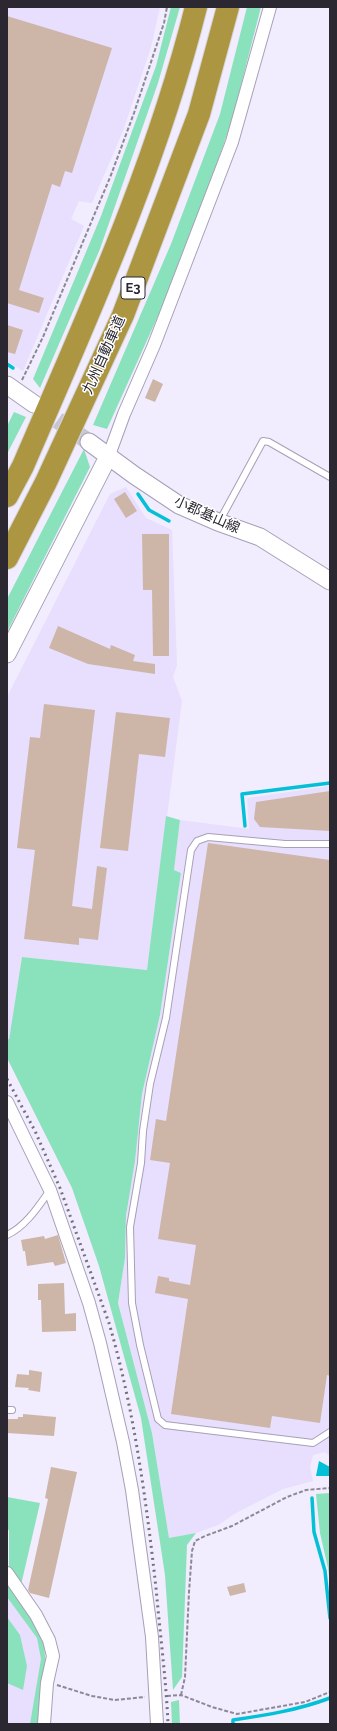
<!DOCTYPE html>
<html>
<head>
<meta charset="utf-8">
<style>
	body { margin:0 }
	#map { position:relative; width:337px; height:1731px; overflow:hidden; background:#f1ecfe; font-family:Raleway,sans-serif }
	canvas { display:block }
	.frame { position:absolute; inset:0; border:8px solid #2b2831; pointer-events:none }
</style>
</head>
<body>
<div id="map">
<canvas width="337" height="1731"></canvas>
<div class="frame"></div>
</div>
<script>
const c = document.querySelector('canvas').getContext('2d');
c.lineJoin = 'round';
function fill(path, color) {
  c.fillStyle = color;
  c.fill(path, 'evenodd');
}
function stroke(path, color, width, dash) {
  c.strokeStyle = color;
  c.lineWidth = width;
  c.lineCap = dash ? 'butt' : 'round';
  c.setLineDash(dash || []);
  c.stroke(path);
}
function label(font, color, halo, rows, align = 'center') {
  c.font = font + ' Raleway,"Noto Sans JP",sans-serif';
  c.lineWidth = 3;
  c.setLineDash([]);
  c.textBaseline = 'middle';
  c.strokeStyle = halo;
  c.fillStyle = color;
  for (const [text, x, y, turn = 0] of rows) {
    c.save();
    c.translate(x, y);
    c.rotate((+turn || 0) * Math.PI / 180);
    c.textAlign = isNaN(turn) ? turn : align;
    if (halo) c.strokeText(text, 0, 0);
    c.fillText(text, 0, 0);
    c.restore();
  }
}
const built = new Path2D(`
	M7,7H160L151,47L123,131L92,203L79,201L71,219L84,226L23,371L7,361Z
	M126,487L146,518L172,530L177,665L173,677L182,701L147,970L22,957L7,1058V697L110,494Z
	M330,786V1456L325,1452L313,1455L310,1467L313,1481L283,1489L236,1513L218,1525L196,1533L169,1539L152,1433L118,1303L125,1258L126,1216L135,1161L142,1094L160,1015L181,873L174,870L180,820L249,829L247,798Z
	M7,1583L43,1637L39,1724H7Z`);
const green = new Path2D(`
	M171,7H180L158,83L100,249L40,388L33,379L101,216L156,66Z
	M247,7H261L232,120L185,256L107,429L93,425L171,244L220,114Z
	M14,412L26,417L7,454V426Z
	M84,449L90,467L7,632V599Z
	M166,816L180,820L174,870L181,873L160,1015L142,1094L135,1161L126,1216L125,1258L118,1303L152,1433L169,1538L196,1533L187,1545L182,1677L173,1690L165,1575L141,1418L99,1266L72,1188L7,1058V1037L9,1040L22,957L147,970Z
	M330,1493V1584L328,1568L320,1533L316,1494Z
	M7,1497L40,1503L21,1585L9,1566V1531L7,1527Z
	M7,1583L43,1637L46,1665L39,1724H30L41,1659L37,1638L7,1597Z
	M7,1617L20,1635L27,1666L23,1690L7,1683Z
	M179,1700L180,1724H172L171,1702Z`);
const water = new Path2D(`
	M319,1461L330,1467V1476H316Z`);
const stream = new Path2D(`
	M7,364L13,368
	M138,494L149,510L169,521
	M245,826L242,794L330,783
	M312,1498L314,1532L325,1571L330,1618
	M233,1724V1720C267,1715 298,1710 330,1698`);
const building = new Path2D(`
	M7,16L112,48L72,173L65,171L60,187L52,184L19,290L44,298L39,313L7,303Z
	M7,325L23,330L15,354L7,352Z
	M153,379L163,384L155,402L145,398Z
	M125,492L137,511L126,518L114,499Z
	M142,534H169V656H153L152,590H143Z
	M58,626L110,649L111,645L135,655L133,661L155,664V674L88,664L49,648Z
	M44,704L95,710L72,906L92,909L97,866L107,868L98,940L79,938V945L24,939L35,850L17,848L30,737L40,738Z
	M116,712L170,718L165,757L139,754L128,851L100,848Z
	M330,791V831L260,827L254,819L256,802Z
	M208,843L330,860V1376L327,1375L320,1423L272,1416L270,1428L171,1414L188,1299L155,1293L158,1276L169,1278V1281L190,1285L196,1245L158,1239L170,1163L150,1160L156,1119L166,1121Z
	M58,1235L66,1263L55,1266L53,1262L27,1266L25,1251H23L21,1240L44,1236L45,1239Z
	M64,1283L65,1314L76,1313V1331L42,1332L41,1300H38V1284Z
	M29,1370L42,1372L40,1392L28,1390L29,1388L15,1387L17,1374L29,1375Z
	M23,1414L56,1417L54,1436L7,1433V1419H18V1417H23Z
	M51,1467L77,1472L49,1598L30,1593L28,1590L48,1499L45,1498Z
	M244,1583L246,1592L230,1596L227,1587Z`);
const secondaryTunnel = new Path2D(`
	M37,406L89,442`);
const path = new Path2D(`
	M22,380L43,337L111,175L134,113L164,23L167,7
	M57,1685L92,1696L115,1700L145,1697
	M181,1695L185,1677L189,1592L192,1551L195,1541L205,1536L232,1526L287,1497L306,1490L330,1488
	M167,1696L181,1695L212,1707L237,1714L305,1702L330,1692`);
const lane = new Path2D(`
	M219,522L263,441L269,442L330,477
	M330,844H285L208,837L197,841L191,850L166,1018L150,1084L143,1131L141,1163L130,1227L132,1303L140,1345L158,1419L165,1425L313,1443L330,1432
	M7,1235C26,1226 38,1207 50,1190
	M7,1410H12`);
const street = new Path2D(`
	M109,455L124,414L154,345L232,142L270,7
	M7,1102L50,1190L89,1303L100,1343L123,1442L132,1490L152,1637L157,1724
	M7,1573L36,1615L49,1640L53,1656L47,1683L44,1724`);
const secondary = new Path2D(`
	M7,385L34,404
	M89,442L134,475L179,505L218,522L260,537L330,581
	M7,654L109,455`);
const highway = new Path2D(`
	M7,496L23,466C88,315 156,167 196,7
	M7,558L46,482L123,315L199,114L228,7`);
const rail = new Path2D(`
	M7,1079L35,1131L60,1188L109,1323C134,1409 146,1499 156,1588C160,1633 166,1679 168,1724`);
const shields = [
	[133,288,24]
];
const shieldNames = [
	["E3",133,288]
];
const streetNames = [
	["九州自動車道",104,355,-66],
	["小郡基山線",207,515,24]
];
fill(built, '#e8defd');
fill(green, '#8ae2bc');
fill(water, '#03c0d7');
stroke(stream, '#03c0d7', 3.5);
fill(building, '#cdb6a8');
stroke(secondaryTunnel, '#c9c5d5', 17, [17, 8]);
stroke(lane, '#a7a0b6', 8);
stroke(street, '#a7a0b6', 14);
stroke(secondary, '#a7a0b6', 19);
stroke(highway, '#d5d4d6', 24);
stroke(path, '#8c8895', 2, [4, 2]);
stroke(lane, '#fff', 6);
stroke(street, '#fff', 12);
stroke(secondary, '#fff', 17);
stroke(highway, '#ad9641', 22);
stroke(rail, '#74717d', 3, [2, 4]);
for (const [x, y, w] of shields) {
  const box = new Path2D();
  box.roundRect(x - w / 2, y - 11, w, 22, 3);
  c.fillStyle = '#fff';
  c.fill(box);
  stroke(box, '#2b2831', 1);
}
label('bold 13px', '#2b2831', null, shieldNames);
label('14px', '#2b2831', '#fff', streetNames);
</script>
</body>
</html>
